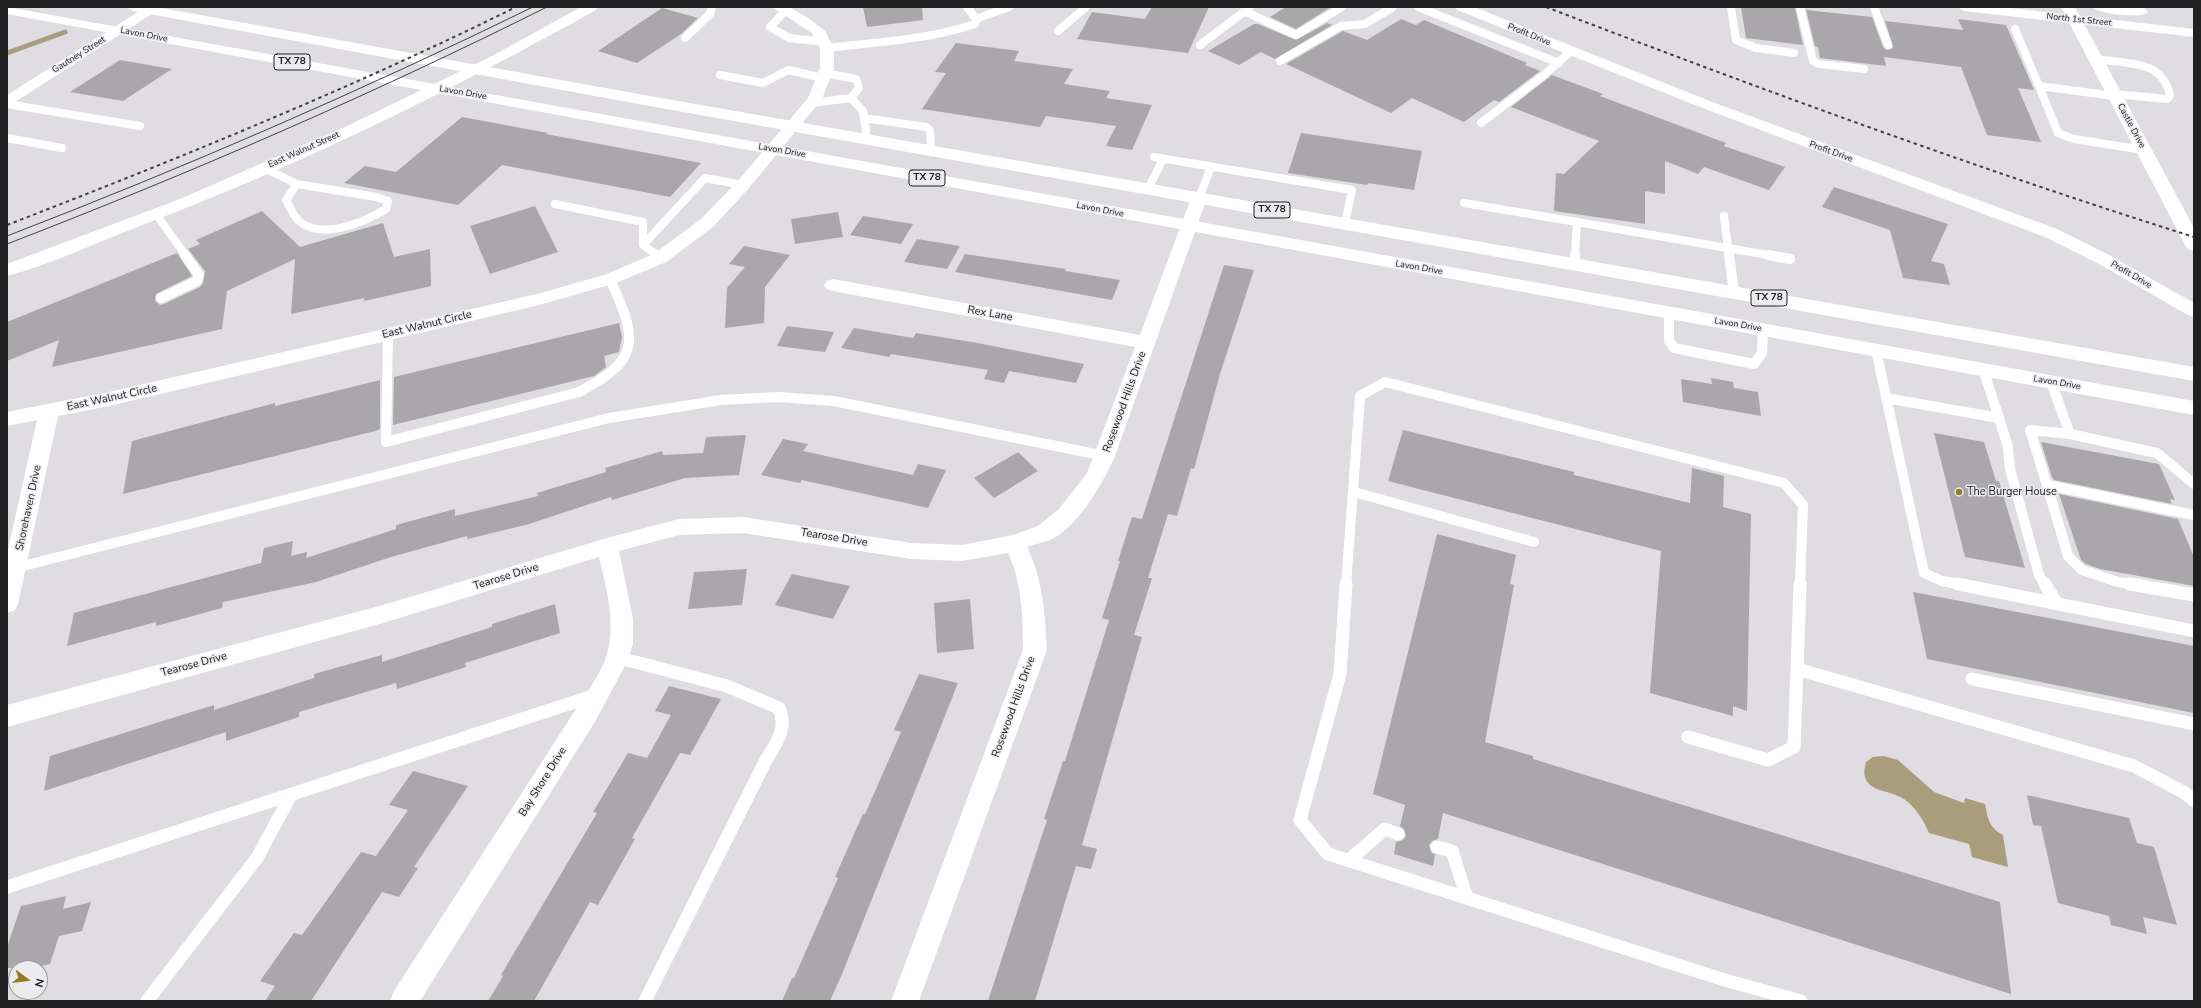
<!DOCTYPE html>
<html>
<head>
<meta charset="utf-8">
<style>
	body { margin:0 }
	#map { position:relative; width:2201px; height:1008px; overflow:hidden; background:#dfdde1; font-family:"Nunito Sans",sans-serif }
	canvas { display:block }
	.frame { position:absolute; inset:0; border:8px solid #202021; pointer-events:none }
	.north { position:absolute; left:8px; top:960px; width:40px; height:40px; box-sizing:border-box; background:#ecebee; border:1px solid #9a9a9c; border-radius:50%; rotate:105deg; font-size:11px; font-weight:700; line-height:16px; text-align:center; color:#202021 }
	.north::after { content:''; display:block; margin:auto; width:14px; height:18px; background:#967920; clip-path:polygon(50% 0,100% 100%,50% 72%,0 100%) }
</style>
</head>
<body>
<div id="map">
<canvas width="2201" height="1008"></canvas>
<div class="frame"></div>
<div class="north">N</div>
</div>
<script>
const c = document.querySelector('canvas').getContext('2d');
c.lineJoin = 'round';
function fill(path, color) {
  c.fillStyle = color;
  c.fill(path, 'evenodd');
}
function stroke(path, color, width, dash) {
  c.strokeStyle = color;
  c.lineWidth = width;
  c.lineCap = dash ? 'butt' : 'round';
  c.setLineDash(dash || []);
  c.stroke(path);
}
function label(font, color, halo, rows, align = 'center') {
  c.font = font + ' "Nunito Sans",sans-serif';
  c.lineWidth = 3;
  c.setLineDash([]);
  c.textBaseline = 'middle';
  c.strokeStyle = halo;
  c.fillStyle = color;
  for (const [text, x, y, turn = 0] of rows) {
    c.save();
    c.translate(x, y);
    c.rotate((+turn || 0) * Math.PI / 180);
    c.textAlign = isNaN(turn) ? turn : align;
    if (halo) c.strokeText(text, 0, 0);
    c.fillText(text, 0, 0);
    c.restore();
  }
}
const water = new Path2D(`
	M1884,756L1898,760L1934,792L1964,803L1965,798L1985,804C1988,819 1989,828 2003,835L2008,867L1972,857L1969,844L1929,833C1924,820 1915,807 1904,799C1887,788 1857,793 1866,762L1873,757Z`);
const stream = new Path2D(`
	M7,53L65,32`);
const building = new Path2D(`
	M863,7H922L923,20L867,27Z
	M1152,7H1209L1188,53L1077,39L1092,12L1145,19Z
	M1286,7H1331L1296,29L1270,17Z
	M1741,7L1795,8L1803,45L1746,38Z
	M662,8L698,18L681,34L637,63L598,51Z
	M1806,10L1872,17L1883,47L1887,50L1892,49L1893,46L1885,21L1963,30L1958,19L2006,25L2034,90L2018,88L2041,142L1987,135L1961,67L1884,57L1886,66L1820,58L1818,47L1815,46Z
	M1401,19L1416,25L1424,20L1527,63L1525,65L1540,71L1499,102L1494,100L1464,122L1412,98L1391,113L1286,64L1343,31L1367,40Z
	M1327,23L1332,25L1275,59L1261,52L1239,65L1208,51L1254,24H1258L1296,40Z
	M956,43L1019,51L1014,61L1073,69L1064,84L1110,91L1106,98L1152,105L1132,150L1106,146L1116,126L1046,116L1040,127L922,109L946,73L935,72Z
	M120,60L172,69L123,101L70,92Z
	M1552,75L1603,94L1600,96L1726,143L1724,146L1785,167L1769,190L1704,167L1698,174L1665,161V194L1645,191V224L1554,211L1556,173L1564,174L1599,141L1511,107Z
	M462,117L548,133L546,134L701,163L670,197L502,165L458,205L344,183L365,166L396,172Z
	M1301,133L1422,151L1414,190L1368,183L1367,185L1288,173Z
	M1834,187L1948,224L1931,261L1944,264L1950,285L1903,278L1890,230L1822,207Z
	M535,206L558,252L490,274L470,226Z
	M262,211L300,247L383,223L394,257L430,249L431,286L364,301V298L291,314L295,259L227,291L222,329L52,367L59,340L7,361V322L177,253L192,276L156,294L155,301L160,305L164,304L200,287L203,283L205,271L188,249L200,244L196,240Z
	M838,212L843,237L795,244L791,219Z
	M863,216L913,224L901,244L850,235Z
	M917,239L960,246L947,269L904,262Z
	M744,246L790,255L765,287L764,323L725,328L727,288L745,267L729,264Z
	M965,254L1066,269L1065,271L1120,280L1112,300L955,272Z
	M1224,265L1254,270L1220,374L1194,469L1191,468L1177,516L1168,514L1148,578H1152L1134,635L1142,637L1082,845L1097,849L1091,869L1076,866L1035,1001H988L1047,820L1044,819L1063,761H1065L1109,620L1102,618L1120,561H1118L1132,517L1142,519Z
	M619,323L622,337L619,352L604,356L606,367L594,376L393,425L394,377Z
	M787,326L834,332L825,352L777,346Z
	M854,328L913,338L916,333L972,342L1084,364L1076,383L1009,371L1004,383L984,379L988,370L891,354L889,357L841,348Z
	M1711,378L1733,382L1734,388L1758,392L1761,416L1683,402L1681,379L1712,384Z
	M380,380V429L375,431L123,494L132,441L275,403V406Z
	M1403,430L1574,472V475L1690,503L1692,468L1724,476L1723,507L1751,514L1747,711L1733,706V716L1650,693L1661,551L1388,481Z
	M1934,433L1984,442L1996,481H1999L2025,568L1965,557Z
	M746,435L739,475L685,478L612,500L611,497L529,524L468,539L467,536L391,557L316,582L223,602L222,608L156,626V622L67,646L74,613L261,563L264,548L293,541L291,556L307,552L306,558L396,529V525L455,509V516L538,496L537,493L606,472L605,468L662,451L663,455L703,453L706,437Z
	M783,439L808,444L803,451L913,475L918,464L946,470L928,508L802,480L800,483L761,475Z
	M2041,442L2159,464L2175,500L2170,499L2172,504L2054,480L2052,477Z
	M1018,452L1038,471L994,498L974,478Z
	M2059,494L2178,519L2194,557V586L2100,569L2086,564L2081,560Z
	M1437,534L1516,555L1510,584L1514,585L1485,742L1533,756V759L2000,902L2011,994L1443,813L1438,839L1432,841L1429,845L1431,852L1435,855L1433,866L1394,854L1396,842L1403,840L1406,836L1404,829L1400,826L1405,805L1373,794Z
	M747,569L742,605L688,609L694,572Z
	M792,574L850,586L833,619L775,605Z
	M1913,592L2194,646V713L1927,659Z
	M970,599L974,649L937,653L934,603Z
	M555,604L560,633L465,663L466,667L397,689L396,683L299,712V717L226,741V732L44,791L50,756L214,705V710L314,678V674L382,655V662L492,627V624Z
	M919,674L958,683L842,974L830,1001H782L792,978H794L838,878L835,877L863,814H865L901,732L894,730Z
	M669,686L721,699L690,755L680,753L632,838L635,839L598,905L590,902L534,1001H488L503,976L501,975L597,813L593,812L628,753L647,758L671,715L655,711Z
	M413,771L468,786L414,867L418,868L399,897L382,892L311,1001H265L275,986L260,981L294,933L302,935L361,852L376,856L408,810L389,805Z
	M2027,795L2129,818L2137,843L2154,847L2177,925L2143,917L2147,934L2111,925L2109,916L2058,903L2041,826L2033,825Z
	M66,896L63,909L91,902L82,931L59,936L50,964L34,968H7V947L21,906Z`);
const laneFar2 = new Path2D(`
	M1418,7L1559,63
	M1731,7L1736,40L1756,48L1794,53
	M1800,7L1813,61L1819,64L1864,69
	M1874,7L1888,45
	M786,10L770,27L789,38L824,42
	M1244,11L1296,35L1342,7
	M976,19L1009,7
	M2015,29L2039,86L2115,96
	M1058,31L1086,7
	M685,38L710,14L712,7
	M1200,45L1249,8
	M827,48C877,42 927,40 975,24L976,19L967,7
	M2096,59C2126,64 2162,59 2170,95L2167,99L2114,94
	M1280,61L1341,26L1365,24L1393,7
	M720,75L763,83L788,70L823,78
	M2039,86L2058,133L2074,139L2144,150
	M851,98L863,111L867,139
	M811,103L851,98L859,88L856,79L825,73
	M7,104L140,126
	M864,118L926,127L930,130L931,150
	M1481,123L1544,75L1571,51
	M7,138L62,148
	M1154,157L1352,190L1345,223
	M264,168L297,184
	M297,184L376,197L388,201L386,209C364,222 322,241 299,221C293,216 290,207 286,200Z
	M1148,189L1163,159
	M1199,198L1211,167
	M1464,203L1577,222L1575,256
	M555,204L643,222V245L658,256
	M156,214L186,256
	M1724,216L1729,256
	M1577,222L1774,256
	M643,245L705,178L743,185`);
const laneFar1 = new Path2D(`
	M656,255L660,258
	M1729,255L1734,292
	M1768,255L1790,259
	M1575,264V255
	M161,298L197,281L199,275L185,255
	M1669,313V341L1674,348L1754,364L1762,353L1763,330
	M388,335L386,442L579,392C641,360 638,340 610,279
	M1876,350L1924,573L1942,581L1963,585
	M2051,382L2070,434L2157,453L2194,484
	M1886,398L1999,418L1983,369
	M1999,418L2008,447L2010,469L2039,575L2045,585
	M2047,485L2030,430L2070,434
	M1354,492L1534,542
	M7,570L609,418L721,400L778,397L834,401L1105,456
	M1346,585L1360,396L1385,382L1784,483L1803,505L1800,585
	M2136,585L2118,582L2082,570L2068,556L2047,485L2194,515`);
const lane = new Path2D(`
	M1346,584L1340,674L1300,820L1328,854L1728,981L1801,1001
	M1800,584L1797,669L2134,766L2185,793L2194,801
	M1958,584L2194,631
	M2045,584L2057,604
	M2130,584L2194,595
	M616,657L727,686L779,708C788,728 776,744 766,760L645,1001
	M1972,679L2194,724
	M1688,737L1768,760L1794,747L1797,669
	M1437,847L1452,851L1467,898
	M1349,860L1385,829L1398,834
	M7,887L596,695
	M147,1001L257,858L291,795`);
const street = new Path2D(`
	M146,7H155L158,10L12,104L7,105V95Z
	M772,7H789L807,17L825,31L834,48V68L822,99L749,188L713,227L666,262L616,283L539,305L109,406L58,416L18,604L15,610L7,613V554L37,420L7,426V412L109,392L537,294L604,275L654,254L701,219L737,182L808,98L820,68V48L812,33Z
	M1455,7H1474L1715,103L2057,229L2111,256L2194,303V317L2188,315L2099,264L2045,237L1705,109L1457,10Z
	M1199,193L1205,195L1207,198L1115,456C1103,483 1080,523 1054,538C1046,542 1035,544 1027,547C1043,580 1045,614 1047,650L919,1001H891L1023,650C1023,617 1022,583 1008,553L962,561L912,559L743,533L679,535L619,551L633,619V644L627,662L596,720L420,1001H390L394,991L578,706C587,692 597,678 604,663C618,629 607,591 599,557L383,623L7,727V705L383,605L607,538L679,519L743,517L912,543L962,545L1013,535L1038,526L1059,509L1087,473L1135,347L833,291L827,289L824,285L827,281L833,279L1140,335L1191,198L1193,195Z`);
const secondary = new Path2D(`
	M581,7H598L596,10C447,93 292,169 132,229C91,245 49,265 7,276V264L180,199L347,126L492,56Z
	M2061,7H2075L2194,228V251L2188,249L2185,245Z`);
const primary = new Path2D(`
	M7,7L2194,401V415L7,14Z
	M126,7H156L644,95L2194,367V381L644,105L133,11Z
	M1957,7H2002L2194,29V37L1964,11Z
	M2093,7H2135L2146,9L2148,12C2143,19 2097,14 2093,7Z`);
const tram = new Path2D(`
	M7,236C186,167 361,91 533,7
	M7,244C191,173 371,95 547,7`);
const rail = new Path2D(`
	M1546,7C1760,89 1975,168 2194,237
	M7,225C180,158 350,89 516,7`);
const markers = [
	[1959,492,4,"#967920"]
];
const farStreetnames = [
	["North 1st Street",2079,20,6],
	["Lavon Drive",144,35,11],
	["Profit Drive",1529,35,22],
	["Gautney Street",79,55,-32],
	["Lavon Drive",463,93,10],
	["Castle Drive",2131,126,62],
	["East Walnut Street",304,150,-24],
	["Lavon Drive",782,151,10],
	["Profit Drive",1831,152,20],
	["Lavon Drive",1100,210,11],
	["Lavon Drive",1419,268,10],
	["Profit Drive",2131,275,30],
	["Lavon Drive",1738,325,10],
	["Lavon Drive",2057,383,10]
];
const shields = [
	[292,62,36],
	[927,178,36],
	[1272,210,36],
	[1769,298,36]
];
const shieldNames = [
	["TX 78",292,62],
	["TX 78",927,178],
	["TX 78",1272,210],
	["TX 78",1769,298]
];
const streetNames = [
	["Rex Lane",990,314,10],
	["East Walnut Circle",427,325,-13],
	["East Walnut Circle",112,398,-12],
	["Rosewood Hills Drive",1125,402,-70],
	["Shorehaven Drive",29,508,-78],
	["Tearose Drive",834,538,9],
	["Tearose Drive",506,577,-17],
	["Tearose Drive",194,665,-15],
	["Rosewood Hills Drive",1014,707,-70],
	["Bay Shore Drive",543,782,-58]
];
const poiNames = [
	["The Burger House",1967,492]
];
fill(water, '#a99d7c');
stroke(stream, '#a99d7c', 5);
fill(building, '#a9a7aa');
stroke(laneFar2, '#fff', 8);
stroke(laneFar1, '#fff', 10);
stroke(lane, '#fff', 13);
fill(street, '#fff');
fill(secondary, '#fff');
fill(primary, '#fff');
stroke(tram, '#404042', 1);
stroke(rail, '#404042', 2, [3.5, 3.5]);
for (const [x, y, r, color] of markers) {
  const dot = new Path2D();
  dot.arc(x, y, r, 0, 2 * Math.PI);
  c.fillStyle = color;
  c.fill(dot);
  stroke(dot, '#ecebee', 1.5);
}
label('9px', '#202021', '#ecebee', farStreetnames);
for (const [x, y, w] of shields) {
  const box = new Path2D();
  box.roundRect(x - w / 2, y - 8, w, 16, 3);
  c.fillStyle = '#ecebee';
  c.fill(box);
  stroke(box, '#202021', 1);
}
label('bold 10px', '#202021', null, shieldNames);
label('11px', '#202021', '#ecebee', streetNames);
label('11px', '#202021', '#ecebee', poiNames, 'left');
</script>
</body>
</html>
